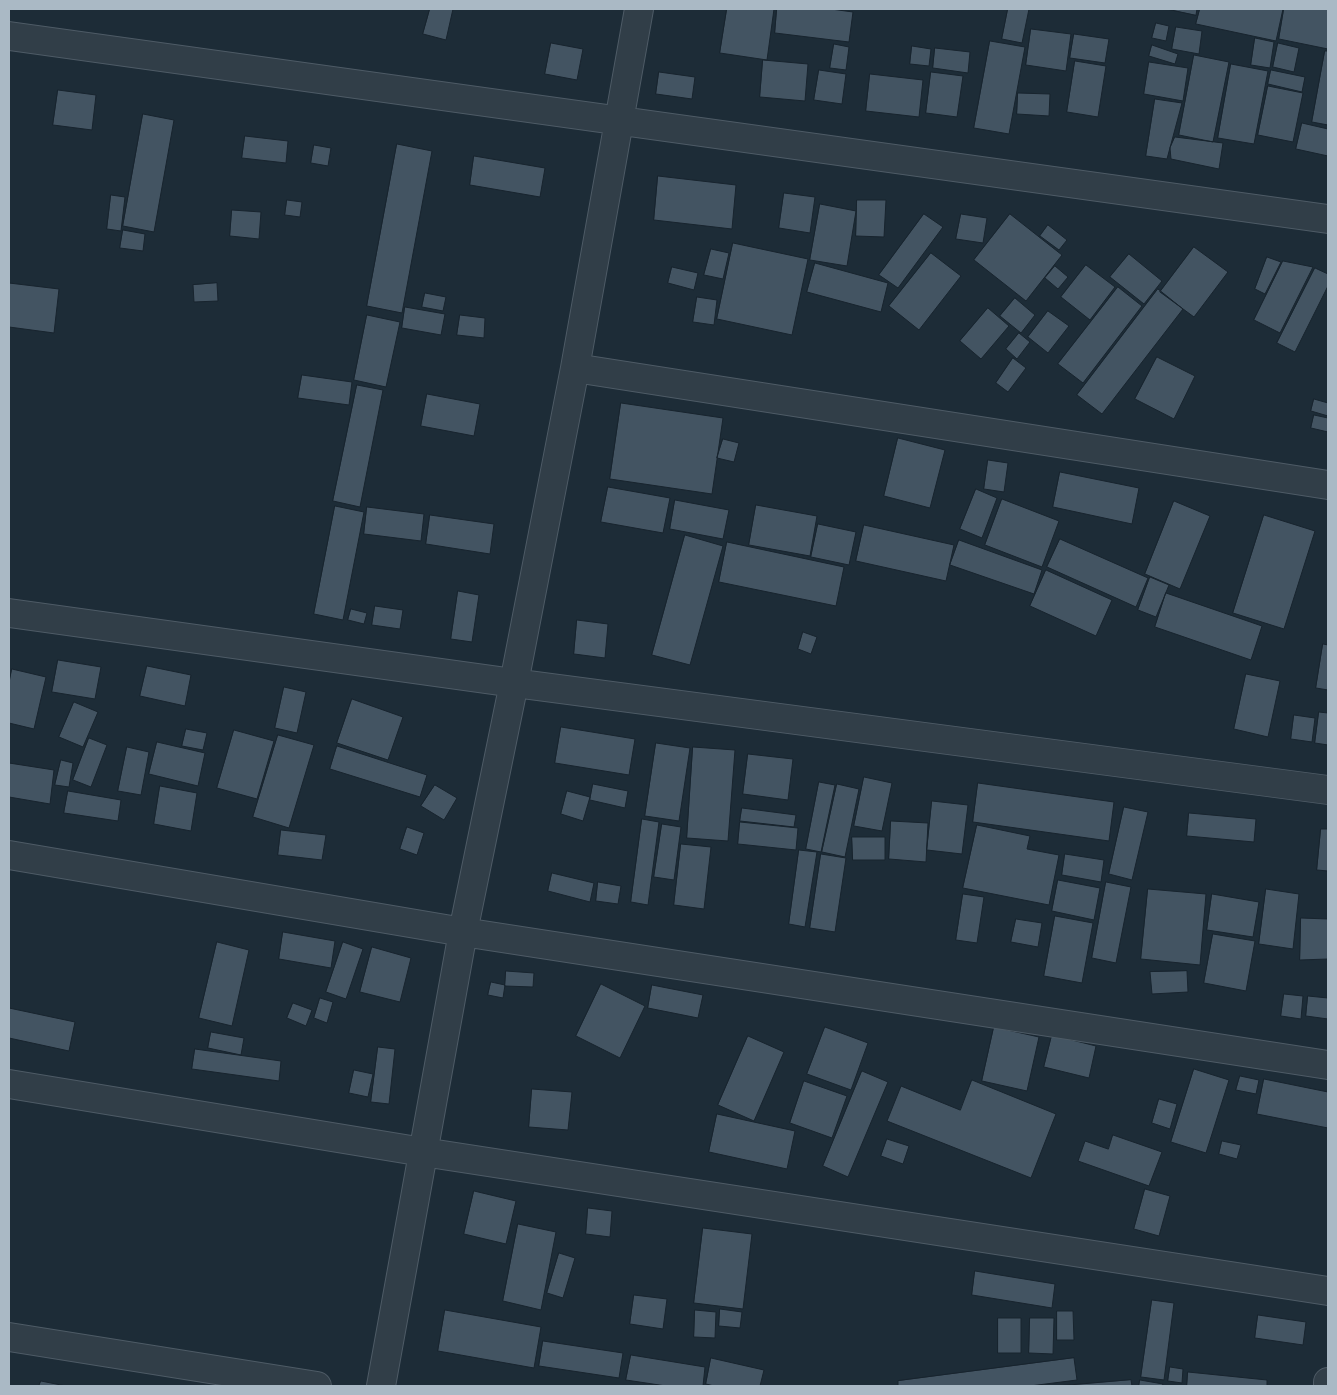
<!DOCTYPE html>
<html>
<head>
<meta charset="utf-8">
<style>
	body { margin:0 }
	#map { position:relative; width:1337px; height:1395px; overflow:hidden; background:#1d2c37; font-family:Inter,sans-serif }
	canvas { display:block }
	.frame { position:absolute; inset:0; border:10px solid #aab9c5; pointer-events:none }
</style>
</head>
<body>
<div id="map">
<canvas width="1337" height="1395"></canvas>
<div class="frame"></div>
</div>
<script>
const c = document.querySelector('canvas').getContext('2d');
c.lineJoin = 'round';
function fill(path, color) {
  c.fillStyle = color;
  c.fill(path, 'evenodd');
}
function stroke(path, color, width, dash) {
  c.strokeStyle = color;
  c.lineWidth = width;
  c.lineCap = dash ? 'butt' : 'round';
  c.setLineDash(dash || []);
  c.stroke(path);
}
const building = new Path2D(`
	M430,9H453L446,40L423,34Z
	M727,9H774L767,60L720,53Z
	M777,9H831L853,12L849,42L775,33Z
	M1008,9H1029L1022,43L1002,39Z
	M1167,9H1197L1196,15Z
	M1200,9H1283L1276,41L1196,24Z
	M1284,9H1328V49L1279,39Z
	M1156,23L1169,26L1166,41L1152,38Z
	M1176,27L1202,31L1199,54L1172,49Z
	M1031,29L1071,34L1066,71L1026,65Z
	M1074,34L1109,39L1105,63L1070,58Z
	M1255,38L1274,42L1270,68L1251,65Z
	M990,41L1025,47L1009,134L974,128Z
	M551,43L583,49L577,80L545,74Z
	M1278,43L1299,48L1294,72L1273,67Z
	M834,44L849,47L846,70L830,68Z
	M1152,45L1178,54L1175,64L1149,56Z
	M912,46L931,49L929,66L910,64Z
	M935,48L970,52L968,73L933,68Z
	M1325,51H1328V125L1312,122Z
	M1194,55L1229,62L1213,142L1179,135Z
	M763,60L808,64L805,101L760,97Z
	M1075,61L1106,66L1098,117L1067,112Z
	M1149,62L1188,68L1183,101L1144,94Z
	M1231,64L1268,71L1254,144L1218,138Z
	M819,70L846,74L842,104L814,100Z
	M1271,70L1305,77L1302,92L1268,84Z
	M659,72L695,77L692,99L656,94Z
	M931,72L963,76L957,117L926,113Z
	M870,74L923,80L919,117L866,111Z
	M1268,86L1303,93L1293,142L1258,135Z
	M58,90L96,95L92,130L53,125Z
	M1018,93L1050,94L1049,116L1017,114Z
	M1155,99L1182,103L1167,159L1146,156Z
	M143,114L174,120L154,232L123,226Z
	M1302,123L1328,129V156L1296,149Z
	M245,136L288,141L286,163L242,158Z
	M1175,137L1223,143L1219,169L1171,159L1170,148Z
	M397,144L432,151L402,313L367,306Z
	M314,145L331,148L328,166L311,163Z
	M474,156L545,168L540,197L470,185Z
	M658,176L736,185L732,229L654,220Z
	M784,193L815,197L810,233L779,228Z
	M111,195L125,197L121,231L107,229Z
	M287,200L302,202L300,217L285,215Z
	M857,200H886L884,237L856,236Z
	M820,204L856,211L847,266L810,260Z
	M232,210L261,212L259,239L230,236Z
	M924,214L943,227L898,288L879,275Z
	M961,214L987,218L983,243L956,239Z
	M1010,214L1062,255L1026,301L974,260Z
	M1048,225L1067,240L1059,250L1040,236Z
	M123,230L145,234L143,251L120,248Z
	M733,243L808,259L792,335L717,319Z
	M1194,247L1228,272L1194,317L1160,292Z
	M711,249L729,253L723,279L704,275Z
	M931,253L961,276L919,330L889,306Z
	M1129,254L1162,281L1144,304L1110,277Z
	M1267,257L1281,262L1265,294L1255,289Z
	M1283,261L1313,267L1280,333L1254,320Z
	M815,263L888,283L881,312L807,292Z
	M1086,265L1115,287L1090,320L1061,297Z
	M1055,266L1068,277L1058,289L1045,278Z
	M672,267L698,273L694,290L668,283Z
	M1315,268L1328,274V286L1295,352L1277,343Z
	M9,283L59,289L54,333L9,327Z
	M217,283L218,301L194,302L193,285Z
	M1118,287L1142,306L1083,383L1058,364Z
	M1158,289L1183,309L1102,414L1077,395Z
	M425,293L446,297L443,311L422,307Z
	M697,297L717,300L714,325L693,322Z
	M1015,298L1035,315L1021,333L1000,316Z
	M405,307L445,314L441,335L402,328Z
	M988,308L1009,326L981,359L960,341Z
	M1048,311L1069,326L1048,353L1028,337Z
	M367,315L400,322L386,387L354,380Z
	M460,315L485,318L484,338L457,335Z
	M1019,333L1030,342L1017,359L1006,349Z
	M1157,357L1195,376L1174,419L1135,399Z
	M1013,358L1026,368L1008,392L996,383Z
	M302,375L352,382L349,405L298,398Z
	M357,385L383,390L360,507L333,501Z
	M427,394L480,404L474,436L421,426Z
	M1314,399L1328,403V416L1311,411Z
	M621,403L723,418L712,494L610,479Z
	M1314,415L1328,418V432L1311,428Z
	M898,438L945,450L930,508L884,496Z
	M723,439L739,443L734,462L717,458Z
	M988,460L1008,463L1004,492L984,489Z
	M1060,472L1139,488L1132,524L1053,507Z
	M608,487L670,498L663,533L601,522Z
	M976,489L997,498L982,538L960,529Z
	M1002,499L1059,521L1042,567L985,545Z
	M675,500L729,510L723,539L670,529Z
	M1174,501L1210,516L1180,589L1145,574Z
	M756,505L817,516L810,556L749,545Z
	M335,506L364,512L343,620L314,614Z
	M367,507L424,514L421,541L364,534Z
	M430,515L494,524L490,554L426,544Z
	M1264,515L1315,531L1284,629L1233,613Z
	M818,524L856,532L849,565L811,557Z
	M864,525L954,545L946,581L856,561Z
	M685,535L723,546L690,665L652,655Z
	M1060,539L1148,578L1136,607L1047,567Z
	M959,540L1042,570L1034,594L950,565Z
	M727,542L844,567L836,606L719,582Z
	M1046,570L1112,600L1096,636L1030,606Z
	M1150,577L1169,585L1156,617L1138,610Z
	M458,591L479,595L472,642L451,639Z
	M1166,593L1262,626L1251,660L1155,627Z
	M375,606L403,610L400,629L372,625Z
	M351,609L367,613L364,624L348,620Z
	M577,620L608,624L605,658L574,654Z
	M803,632L817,637L811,654L798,649Z
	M1323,644L1328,645V690L1316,688Z
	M58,660L101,667L95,699L52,692Z
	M147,666L191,675L185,706L140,696Z
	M12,669L46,677L34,729L9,723V683Z
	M1246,674L1280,681L1268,737L1234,729Z
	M284,687L306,692L297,733L275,728Z
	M352,699L403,717L388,760L337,743Z
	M74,702L98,712L83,747L59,737Z
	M1319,712L1328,713V745L1315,743Z
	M1294,715L1315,718L1312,742L1291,739Z
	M561,727L635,739L629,775L555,763Z
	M186,729L207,733L203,750L182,746Z
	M234,730L274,741L257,799L217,788Z
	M278,735L314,745L289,828L253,817Z
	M89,738L107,745L91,787L73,780Z
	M157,742L205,753L198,786L149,774Z
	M656,743L690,748L679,821L645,816Z
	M337,746L427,775L420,797L330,769Z
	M127,747L149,752L141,795L118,791Z
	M693,747L735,750L728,841L687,838Z
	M748,754L793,759L788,800L743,794Z
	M61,760L73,763L69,787L55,785Z
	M9,763L54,770L50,804L9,797Z
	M864,777L892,783L882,831L854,826Z
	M819,782L835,785L821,852L806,849Z
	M978,783L1114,802L1109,841L973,822Z
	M593,784L628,791L625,808L590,800Z
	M837,784L859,789L845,857L822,852Z
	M435,785L457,798L444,820L421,806Z
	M160,786L197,793L191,831L154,824Z
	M68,791L121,800L118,821L64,813Z
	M567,791L590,797L583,821L561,814Z
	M932,801L968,805L962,854L927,850Z
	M1124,807L1148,812L1132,880L1109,874Z
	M742,808L796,815L794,827L740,821Z
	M1189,813L1256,819L1254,842L1187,836Z
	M642,819L659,822L648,905L631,902Z
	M891,821L928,823L926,862L889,859Z
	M740,822L798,828L796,850L738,844Z
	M662,824L681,827L674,880L654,877Z
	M977,825L1030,836L1027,849L1059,855L1049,905L963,888Z
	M407,827L424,833L417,855L400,849Z
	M1321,829H1328V871L1317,870Z
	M281,830L326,835L322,860L278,855Z
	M852,837H885V860H853Z
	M681,844L711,847L704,909L674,905Z
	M799,850L817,852L805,927L789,924Z
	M821,854L846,858L835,932L810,928Z
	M1065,854L1104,860L1101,882L1062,875Z
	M552,873L594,883L590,902L548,891Z
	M1058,880L1100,888L1094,920L1052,911Z
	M598,882L621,886L618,904L596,901Z
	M1106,882L1131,887L1116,963L1092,958Z
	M1148,889L1206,894L1200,965L1141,959Z
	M1266,889L1299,894L1293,949L1259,944Z
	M963,894L984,897L977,943L956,940Z
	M1212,894L1259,902L1253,937L1207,930Z
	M1055,916L1093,923L1082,983L1044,976Z
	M1301,918L1328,919V959L1300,960Z
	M1016,919L1042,923L1038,947L1011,942Z
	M283,932L335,941L331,968L279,959Z
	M1213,934L1255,941L1246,991L1204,983Z
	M217,942L249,950L232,1026L199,1018Z
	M343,942L363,949L346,999L326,992Z
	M372,947L411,958L400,1002L360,992Z
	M506,971L534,973L533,987L505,986Z
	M1187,971L1188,992L1152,994L1150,972Z
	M491,982L505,985L503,998L488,995Z
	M601,984L645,1006L620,1058L576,1036Z
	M652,985L703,995L698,1018L648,1008Z
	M1284,994L1303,996L1301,1019L1281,1016Z
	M1308,996L1328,998V1019L1306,1016Z
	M320,998L333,1002L327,1023L314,1018Z
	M293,1003L312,1010L306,1026L287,1018Z
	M9,1008L75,1022L69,1051L9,1038Z
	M825,1027L868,1043L851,1090L807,1074Z
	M994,1027L1039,1037L1027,1091L982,1081Z
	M211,1032L244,1038L241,1055L208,1048Z
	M1052,1035L1096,1046L1089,1078L1044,1067Z
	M748,1036L784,1052L754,1121L718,1105Z
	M378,1047L395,1049L389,1104L371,1102Z
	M195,1049L281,1061L279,1081L192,1069Z
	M1194,1069L1229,1080L1206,1153L1171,1142Z
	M354,1070L373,1074L368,1097L349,1093Z
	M862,1071L888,1082L848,1177L823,1166Z
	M1240,1076L1259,1080L1256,1094L1236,1090Z
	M1264,1079L1328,1092V1128L1257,1114Z
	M972,1080L1056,1114L1031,1178L887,1121L901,1086L960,1110Z
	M804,1081L847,1096L832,1138L790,1123Z
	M532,1089L572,1092L568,1130L529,1127Z
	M1159,1099L1177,1104L1170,1129L1152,1123Z
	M717,1114L795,1131L787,1169L709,1152Z
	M1113,1135L1162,1152L1149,1186L1078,1161L1085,1141L1108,1149Z
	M887,1139L909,1146L903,1164L881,1156Z
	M1222,1141L1241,1145L1237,1159L1219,1154Z
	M1145,1189L1170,1196L1159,1236L1134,1229Z
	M474,1191L516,1201L506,1244L464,1234Z
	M588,1208L612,1211L610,1237L586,1234Z
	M518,1224L556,1232L541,1310L503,1301Z
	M703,1228L752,1234L743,1309L694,1303Z
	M559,1253L575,1258L563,1298L547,1293Z
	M975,1271L1055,1284L1052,1308L972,1295Z
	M634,1295L667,1299L663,1329L630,1324Z
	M1152,1300L1174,1303L1164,1380L1141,1377Z
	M720,1309L742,1312L740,1328L719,1326Z
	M445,1310L541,1327L534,1368L438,1351Z
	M695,1310L716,1312L715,1338L694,1337Z
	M1057,1311H1073L1074,1340H1057Z
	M1258,1315L1306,1322L1303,1345L1255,1338Z
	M998,1318H1021V1353H998Z
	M1030,1318H1054L1053,1354L1029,1353Z
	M543,1341L623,1353L619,1378L539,1366Z
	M631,1355L705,1367L703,1386H666L626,1380Z
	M711,1358L764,1370L760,1386H714L706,1384Z
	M1074,1358L1077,1380L1030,1386H898V1381Z
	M1170,1367L1183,1369L1182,1383L1168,1381Z
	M1188,1372L1267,1380V1386H1187Z
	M1131,1380L1132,1386H1058Z
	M1140,1380L1163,1384L1162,1386H1139Z
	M41,1381L66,1386H39Z`);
const minor = new Path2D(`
	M9,36L1328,219
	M575,368L1328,485
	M9,613L514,683L1328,790
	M9,855L463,932L1328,1065
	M9,1084L423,1152L1328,1291
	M9,1337L317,1386
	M381,1386L463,932L514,683L575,368L639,9
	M1328,1386V1382`);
fill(building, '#435462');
stroke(building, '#18242e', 1);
stroke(minor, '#4e5b66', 30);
stroke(minor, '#313e48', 28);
</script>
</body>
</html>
